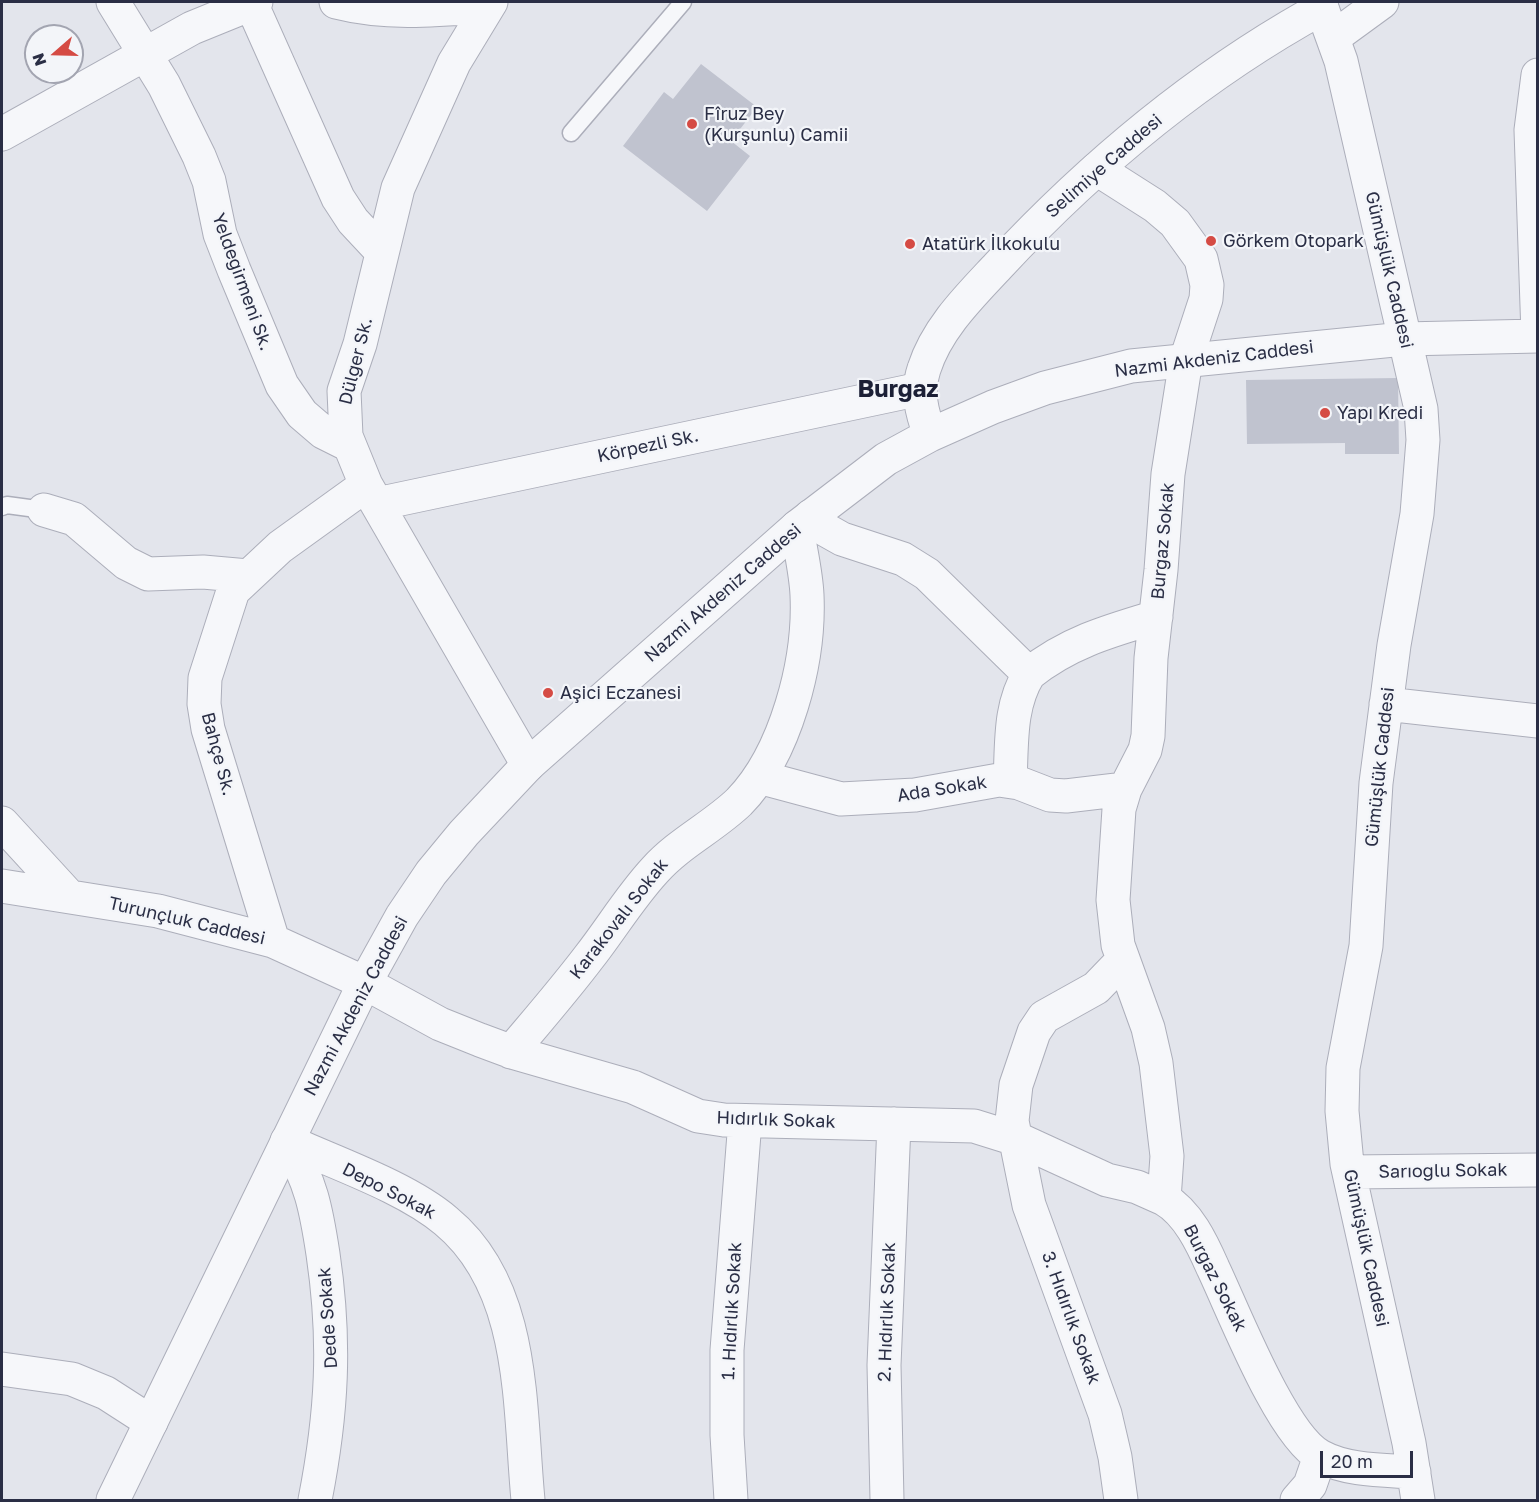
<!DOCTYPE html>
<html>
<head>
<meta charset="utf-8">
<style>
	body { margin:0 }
	#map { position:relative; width:1539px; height:1502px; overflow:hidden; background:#e3e5ec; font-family:"Golos Text",sans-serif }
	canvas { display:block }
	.frame { position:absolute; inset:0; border:3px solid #2a2e45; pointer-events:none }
	.north { position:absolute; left:24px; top:24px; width:60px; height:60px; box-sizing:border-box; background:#f3f5f9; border:2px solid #a3a5b1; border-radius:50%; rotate:250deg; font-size:16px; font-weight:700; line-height:24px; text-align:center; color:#2a2e45 }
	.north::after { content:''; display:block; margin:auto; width:21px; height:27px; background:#d54b44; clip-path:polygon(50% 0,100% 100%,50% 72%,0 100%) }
	.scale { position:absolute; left:1320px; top:1451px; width:93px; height:27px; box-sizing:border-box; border:3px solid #2a2e45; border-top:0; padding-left:8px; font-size:18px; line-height:21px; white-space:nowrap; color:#2a2e45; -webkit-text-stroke:4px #f3f5f9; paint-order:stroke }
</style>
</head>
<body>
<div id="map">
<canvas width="1539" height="1502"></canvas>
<div class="frame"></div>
<div class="north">N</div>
<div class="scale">20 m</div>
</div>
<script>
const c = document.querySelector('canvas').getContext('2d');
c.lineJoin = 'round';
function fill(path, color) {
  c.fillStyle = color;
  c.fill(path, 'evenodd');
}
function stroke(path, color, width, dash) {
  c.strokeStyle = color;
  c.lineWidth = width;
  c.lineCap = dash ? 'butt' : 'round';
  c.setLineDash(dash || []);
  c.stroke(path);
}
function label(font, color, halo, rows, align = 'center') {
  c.font = font + ' "Golos Text",sans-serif';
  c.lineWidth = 4.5;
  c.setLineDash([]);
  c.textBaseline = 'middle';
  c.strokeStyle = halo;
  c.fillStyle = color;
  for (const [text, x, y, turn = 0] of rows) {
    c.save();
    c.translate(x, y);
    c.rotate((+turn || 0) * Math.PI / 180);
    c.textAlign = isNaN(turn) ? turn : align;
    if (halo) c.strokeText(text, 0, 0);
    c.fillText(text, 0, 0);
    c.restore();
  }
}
const building = new Path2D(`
	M701,64L757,107L731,141L750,156L707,211L623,146L664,92L673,99Z
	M1398,378L1399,454H1345V443L1247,444L1246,380Z`);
const service = new Path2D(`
	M571,133L683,2
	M2,507L7,505L44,510`);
const minor = new Path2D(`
	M113,2L164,85L199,156L209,181L220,234L234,270L282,385L302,414L323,432L349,445
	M336,2C387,15 437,10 488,6
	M491,2L454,63L398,188L360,344L344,391L346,436L366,485L528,765
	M251,3L338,198L353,221L381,251
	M1323,11L1341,61L1421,409L1423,440L1417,514L1394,645L1376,783L1366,946L1343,1068L1342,1111L1347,1164L1409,1443L1418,1500
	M2,134L192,28L256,2
	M1097,169L1155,206L1175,223L1201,259L1207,285L1206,299L1186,360L1168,474L1161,570L1151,658L1148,736L1145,750L1125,789L1119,809L1113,900L1118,945L1148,1028L1156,1063L1167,1156L1164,1199C1188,1213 1202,1243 1213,1268C1234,1312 1281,1434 1320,1456C1347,1471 1384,1470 1414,1472
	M377,504L920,389
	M44,510L74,519L126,563L148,574L203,572L248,576
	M811,516L826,530L842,539L903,559L927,574L1029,674C1067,643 1109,631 1156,617
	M1386,704L1538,721
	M759,777L841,799L915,795L999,780L1019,783L1050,795L1066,796L1125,789
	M1010,781C1012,744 1009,706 1029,674
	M2,823L68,895
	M2,886L158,911L273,941L365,983L440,1024L480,1040L515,1053L633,1087L698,1116L724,1120L974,1126L1022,1141L1107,1180L1137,1187L1164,1199
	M273,941L208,729L204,704L205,678L233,591L280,547L366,485
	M511,1052C537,1021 564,990 589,957C611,929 630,897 655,870C679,843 713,827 739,802C786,754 810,661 807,595C806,572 800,549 797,527
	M287,1141C335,1163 406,1187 446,1221C526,1287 519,1407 528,1500
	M287,1141C311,1182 316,1208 323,1254C336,1342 332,1413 315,1500
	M1349,1172L1538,1170
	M2,1369L72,1379L106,1393L151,1422
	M731,1500L727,1435V1350L745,1121
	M887,1500L884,1365L894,1124
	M1121,1500L1115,1457L1105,1414L1029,1205L1012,1121L1016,1085L1034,1032L1044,1017L1096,988L1123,960
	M1297,1500L1310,1485L1320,1456`);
const tertiary = new Path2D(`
	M1334,37L1382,2
	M1538,75L1531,130L1538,335
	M930,435C922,413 916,392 924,369C937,328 970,296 998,266C1092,165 1200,75 1322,8
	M113,1500L361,990L402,916L431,873L464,833L528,765L797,527L886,459L930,435L993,407L1045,388L1131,366L1404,339L1538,336`);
const markers = [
	[692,124,6,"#d54b44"],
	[1211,241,6,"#d54b44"],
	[910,244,6,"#d54b44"],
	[1325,413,6,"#d54b44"],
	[548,693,6,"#d54b44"]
];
const poiNames = [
	["Fîruz Bey",704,114],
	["(Kurşunlu) Camii",704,135],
	["Görkem Otopark",1223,241],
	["Atatürk İlkokulu",922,244],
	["Yapı Kredi",1337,413],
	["Aşici Eczanesi",560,693]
];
const streetNames = [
	["Selimiye Caddesi",1104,166,-41],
	["Gümüşlük Caddesi",1389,270,77],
	["Yeldeğirmeni Sk.",242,282,70],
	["Nazmi Akdeniz Caddesi",1214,359,-7],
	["Dülger Sk.",356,361,-76],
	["Körpezli Sk.",648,446,-12],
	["Burgaz Sokak",1163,541,-85],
	["Nazmi Akdeniz Caddesi",723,593,-41],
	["Bahçe Sk.",218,754,75],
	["Gümüşlük Caddesi",1380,767,-84],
	["Ada Sokak",942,789,-9],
	["Karakovalı Sokak",619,919,-52],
	["Turunçluk Caddesi",187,921,13],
	["Nazmi Akdeniz Caddesi",356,1006,-62],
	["Hıdırlık Sokak",776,1120,2],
	["Sarıoğlu Sokak",1443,1171,-1],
	["Depo Sokak",389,1191,27],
	["Gümüşlük Caddesi",1366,1248,78],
	["Burgaz Sokak",1215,1278,63],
	["1. Hıdırlık Sokak",732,1311,-87],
	["2. Hıdırlık Sokak",887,1312,-88],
	["Dede Sokak",328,1318,-94],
	["3. Hıdırlık Sokak",1071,1318,70]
];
const districtNames = [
	["Burgaz",898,389]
];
fill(building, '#c0c3cf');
stroke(service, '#acaeba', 19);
stroke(minor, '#acaeba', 35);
stroke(tertiary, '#acaeba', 35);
stroke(service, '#f6f7fa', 16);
stroke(minor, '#f6f7fa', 33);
stroke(tertiary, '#f6f7fa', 33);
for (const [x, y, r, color] of markers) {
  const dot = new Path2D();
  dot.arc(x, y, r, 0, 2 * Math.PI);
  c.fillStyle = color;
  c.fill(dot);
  stroke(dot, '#f3f5f9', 2);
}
label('18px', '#2a2e45', '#f3f5f9', poiNames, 'left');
label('18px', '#2a2e45', '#f3f5f9', streetNames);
label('bold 24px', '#1c2036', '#f3f5f9', districtNames);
</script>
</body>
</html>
